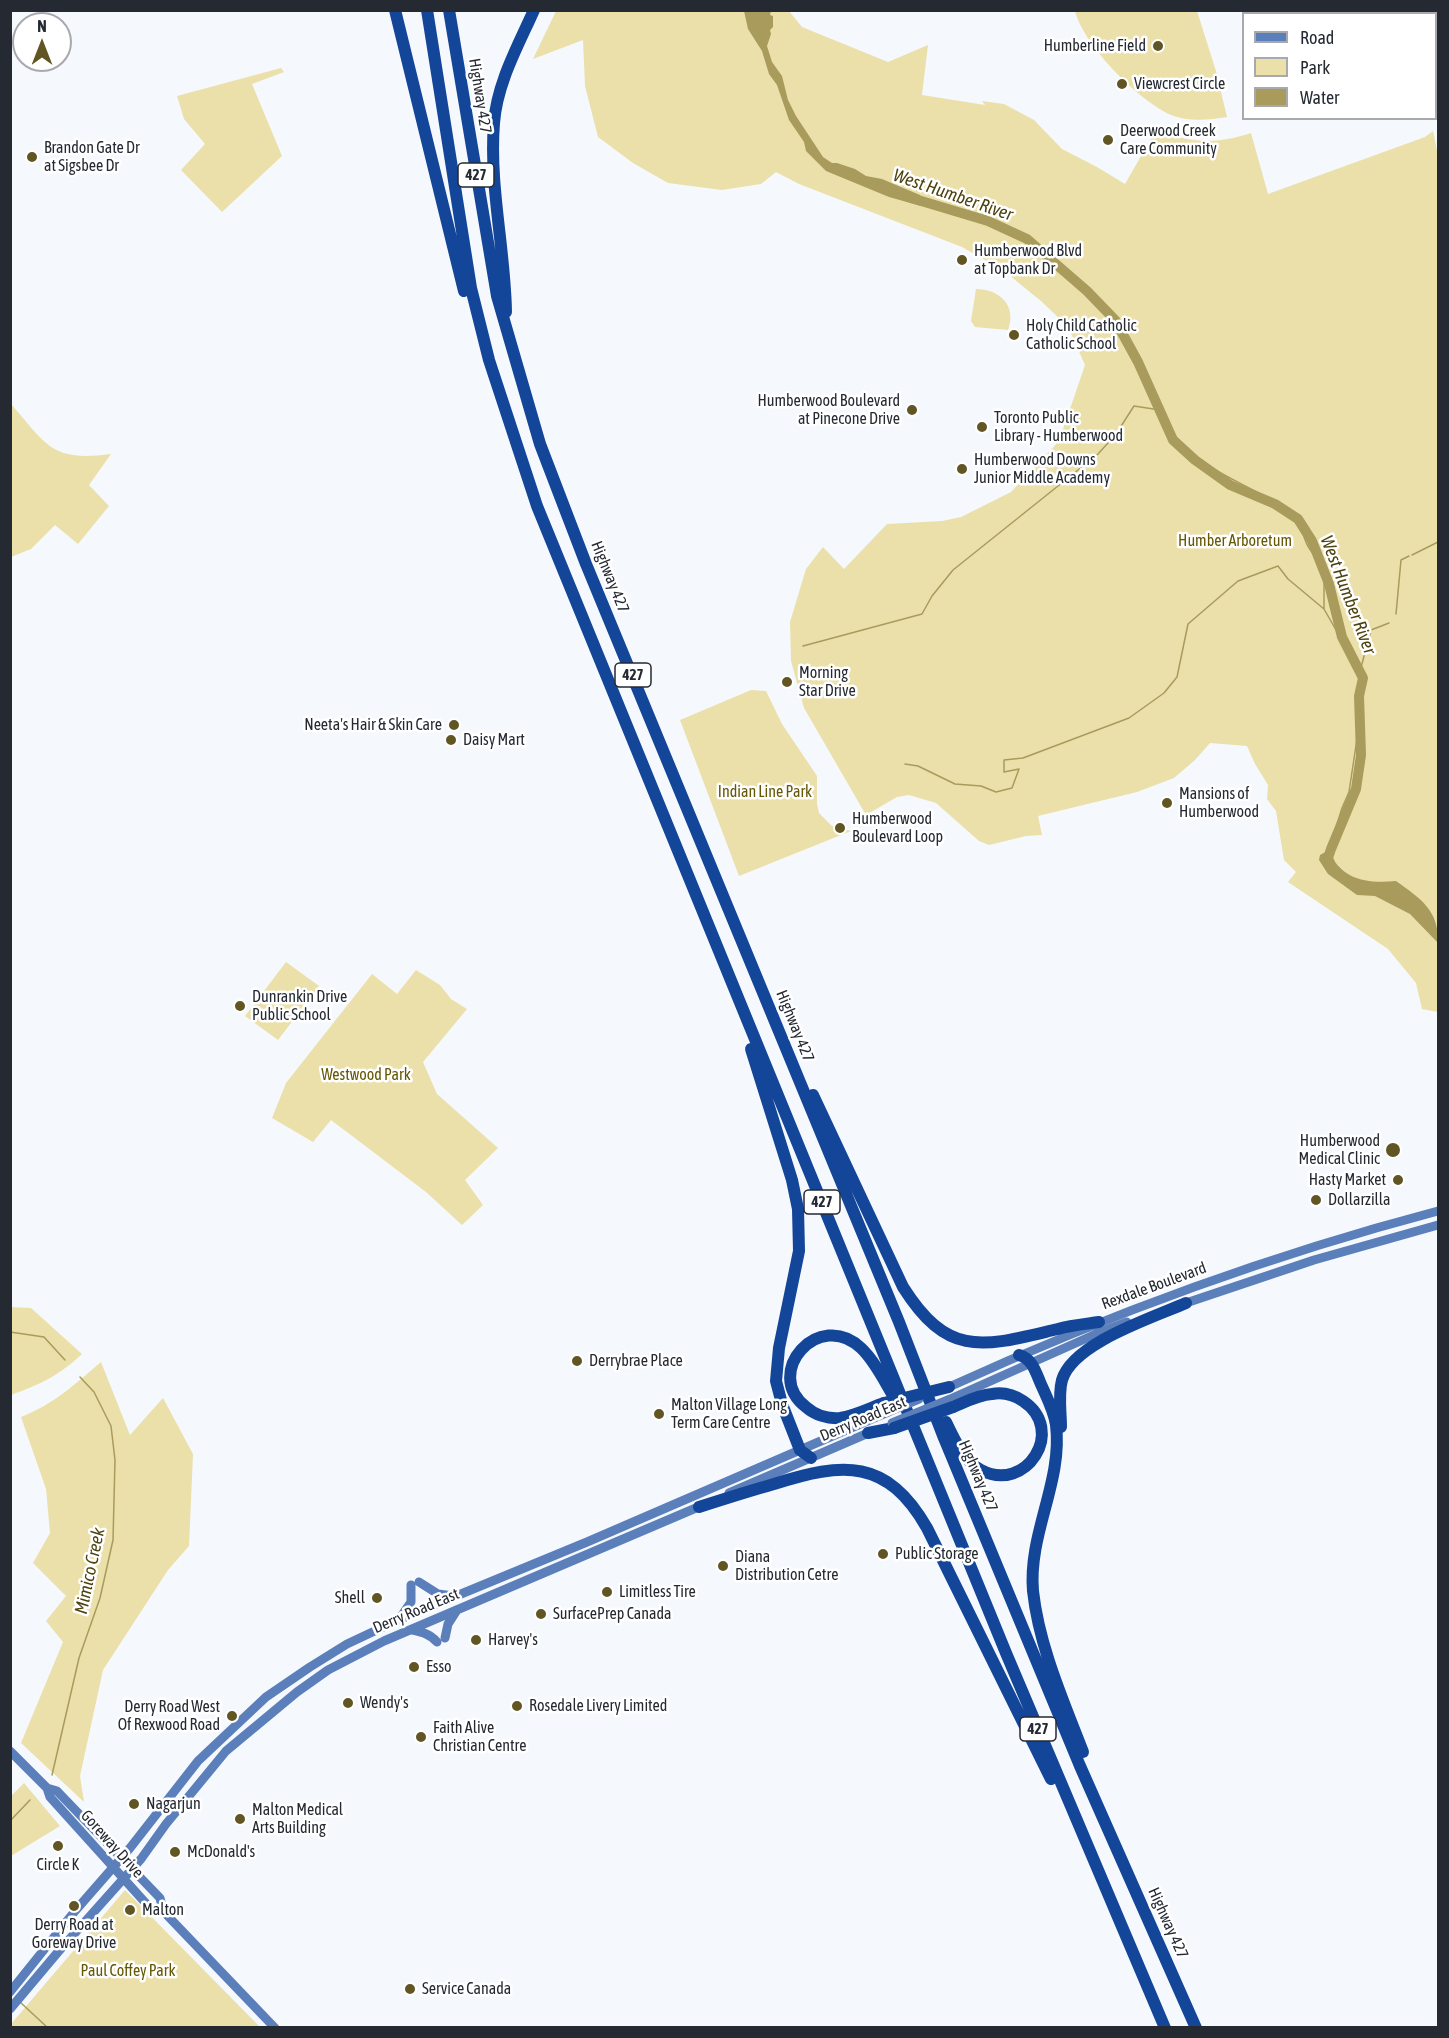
<!DOCTYPE html>
<html>
<head>
<meta charset="utf-8">
<style>
	body { margin:0 }
	#map { position:relative; width:1449px; height:2038px; overflow:hidden; background:#f5f8fd; font-family:"Asap Condensed",sans-serif }
	canvas { display:block }
	.frame { position:absolute; inset:0; border:12px solid #242932; pointer-events:none }
	.legend { position:absolute; left:1242px; top:12px; width:195px; height:108px; box-sizing:border-box; background:#fff; border:2px solid #a7a9ad; margin:0; padding:8px 10px; list-style:none; font-size:18px; color:#242932 }
	.legend li { display:flex; align-items:center; gap:12px; height:30px }
	.legend b { width:30px; border:2px solid #a7a9ad }
	.north { position:absolute; left:12px; top:12px; width:60px; height:60px; box-sizing:border-box; background:#fff; border:2px solid #a7a9ad; border-radius:50%; rotate:0deg; font-size:16px; font-weight:700; line-height:24px; text-align:center; color:#242932 }
	.north::after { content:''; display:block; margin:auto; width:21px; height:27px; background:#615623; clip-path:polygon(50% 0,100% 100%,50% 72%,0 100%) }
</style>
</head>
<body>
<div id="map">
<canvas width="1449" height="2038"></canvas>
<div class="frame"></div>
<ul class="legend">
<li><b style="height:8px;background:#5b7fba"></b>Road</li>
<li><b style="height:16px;background:#ebe0aa"></b>Park</li>
<li><b style="height:16px;background:#a89b5b"></b>Water</li>
</ul>
<div class="north">N</div>
</div>
<script>
const c = document.querySelector('canvas').getContext('2d');
c.lineJoin = 'round';
function fill(path, color) {
  c.fillStyle = color;
  c.fill(path, 'evenodd');
}
function stroke(path, color, width, dash) {
  c.strokeStyle = color;
  c.lineWidth = width;
  c.lineCap = dash ? 'butt' : 'round';
  c.setLineDash(dash || []);
  c.stroke(path);
}
function label(font, color, halo, rows, align = 'center') {
  c.font = font + ' "Asap Condensed",sans-serif';
  c.lineWidth = 5;
  c.setLineDash([]);
  c.textBaseline = 'middle';
  c.strokeStyle = halo;
  c.fillStyle = color;
  for (const [text, x, y, turn = 0] of rows) {
    c.save();
    c.translate(x, y);
    c.rotate((+turn || 0) * Math.PI / 180);
    c.textAlign = isNaN(turn) ? turn : align;
    if (halo) c.strokeText(text, 0, 0);
    c.fillText(text, 0, 0);
    c.restore();
  }
}
const green = new Path2D(`
	M556,11H789L802,27L888,62L928,45L922,95L985,105L982,101L1004,104L1034,120L1062,149L1097,167L1125,184L1156,130C1193,143 1213,145 1251,133L1268,194L1425,137L1433,131L1438,155V1012L1422,1009L1416,983L1388,949L1288,882L1296,872L1284,860L1276,811L1267,799L1268,785L1255,764L1247,746L1210,743L1195,760L1174,778L1137,792L1038,816L1042,835L1026,836L989,845L979,841L936,803L909,795L897,797L866,815L804,708L791,661L790,622L806,569L823,547L844,569L887,524L942,521L961,517L1011,492L1059,441L1085,365L1070,331L1062,321L1041,301L1004,271L962,247L799,184L776,172L761,184L722,190L668,183L633,163L598,137L585,86L583,40L533,59Z
	M1075,11H1197L1216,71L1227,117C1209,120 1189,122 1171,115C1138,100 1084,46 1075,11Z
	M281,68L284,72L252,84L282,156L222,212L181,170L205,144L184,119L177,96Z
	M976,289C1000,289 1017,306 1008,330L975,327L971,321Z
	M11,404C47,445 51,462 111,454L89,485L109,506L78,544L55,525L31,549L11,557Z
	M751,690L766,691L782,724L817,776V804L819,813L832,826L851,831L739,876L680,720Z
	M286,962L319,986L278,1040L245,1016Z
	M416,970L440,985L451,999L467,1009L423,1062L437,1094L498,1148L465,1180L483,1205L462,1225L426,1192L331,1120L313,1142L272,1118L286,1083L372,974L397,994Z
	M10,1307L31,1308L82,1354C60,1375 39,1385 11,1395Z
	M101,1362L130,1435L163,1398L193,1454L189,1546L168,1570L103,1670L80,1776L84,1802L21,1743L63,1642L46,1621L66,1596L33,1563L50,1533L46,1489L21,1417C54,1404 74,1385 101,1362Z
	M24,1783L60,1826L11,1856V1796Z
	M125,1890L260,2027H11V2024Z`);
const water = new Path2D(`
	M744,11H771L770,15L773,16V27L770,30L771,34L767,46L772,62L782,76L788,100L796,116L823,157L832,163H837L855,169L866,176L882,179L920,195L921,206L889,197L826,171L806,151L804,142L789,120L777,85L769,74L762,51L748,29Z
	M1329,850C1340,880 1368,884 1396,881C1421,899 1439,910 1438,943L1410,914L1375,896L1357,895L1328,874L1319,860L1320,855Z`);
const stream = new Path2D(`
	M1412,555L1438,542
	M1396,614L1401,560L1409,556
	M803,646L922,614L932,596L953,570L1098,454L1116,434L1134,406L1160,410C1188,474 1244,476 1292,515C1303,524 1302,537 1309,548C1313,555 1318,559 1324,564V609
	M905,764L918,766L955,784L981,786L996,792L1012,788L1019,769L1004,772V760L1023,758L1129,718L1164,693L1177,677L1188,624L1238,581L1278,566L1288,579L1324,609L1356,665L1359,675
	M1329,850L1342,808L1349,792L1358,732L1359,675L1371,630L1389,623
	M10,1332L44,1337L65,1360
	M52,1775L79,1658L100,1598L113,1540L115,1460L111,1426L94,1392L80,1377
	M10,1821L30,1800
	M20,2002L48,2028`);
const river = new Path2D(`
	M908,197L988,221L1027,239L1087,291L1115,320L1138,362L1173,440L1195,460L1230,485L1275,504L1298,519L1312,541L1329,584L1342,637L1363,678L1359,696L1361,755L1356,789L1331,849L1328,858L1331,866`);
const secondary = new Path2D(`
	M1180,1305L1314,1260L1438,1225
	M949,1387C1107,1315 1271,1255 1438,1211
	M948,1400L1096,1334L1127,1322
	M729,1493L873,1431
	M419,1582L438,1594L453,1596
	M400,1618L411,1602V1585
	M412,1630C422,1632 430,1634 437,1642
	M445,1638L448,1624L457,1610
	M10,1751L47,1788L57,1791L160,1898L163,1911L275,2028
	M47,1788L50,1797L151,1909L163,1911
	M10,1992L75,1911L130,1848L198,1761L266,1697L310,1667L347,1644L398,1620L587,1542L888,1412
	M10,2009L58,1952L141,1859L166,1824L226,1751L297,1692L328,1670L384,1641L703,1505`);
const motorway = new Path2D(`
	M395,10L464,291
	M427,10L471,288L489,360L537,506L1006,1653L1165,2028
	M449,10L497,296L540,444L586,564L899,1322L944,1438L1080,1766L1196,2028
	M506,312C505,249 489,186 494,123C497,83 518,46 534,10
	M751,1049L792,1180L798,1209L799,1251L779,1348L776,1381L782,1404L800,1450L811,1458
	M813,1095L903,1287C949,1360 985,1346 1058,1329C1071,1325 1085,1324 1099,1322
	M1019,1355C1032,1359 1035,1370 1040,1382C1046,1396 1054,1410 1056,1425C1063,1481 1028,1534 1033,1591C1039,1646 1063,1700 1083,1752
	M884,1403C870,1408 855,1416 840,1418C828,1419 815,1415 806,1407C762,1373 819,1308 861,1348C876,1362 886,1385 897,1402
	M946,1422C954,1439 964,1461 981,1470C1026,1494 1067,1430 1023,1401C1014,1395 1003,1392 992,1394C978,1395 965,1402 953,1407
	M1061,1427C1061,1412 1058,1395 1062,1380C1073,1343 1152,1318 1186,1303
	M868,1433L894,1428
	M699,1507C724,1499 749,1491 774,1484C843,1462 887,1458 927,1528L1051,1779`);
const secondaryBridge = new Path2D(`
	M888,1412L919,1399
	M892,1423L948,1400`);
const motorwayBridge = new Path2D(`
	M884,1403L949,1387
	M894,1428L953,1407`);
const markers = [
	[1158,46,6,"#615623"],
	[1122,84,6,"#615623"],
	[1108,140,6,"#615623"],
	[32,157,6,"#615623"],
	[962,260,6,"#615623"],
	[1014,335,6,"#615623"],
	[912,410,6,"#615623"],
	[982,427,6,"#615623"],
	[962,469,6,"#615623"],
	[787,682,6,"#615623"],
	[454,725,6,"#615623"],
	[451,740,6,"#615623"],
	[1167,803,6,"#615623"],
	[840,828,6,"#615623"],
	[240,1006,6,"#615623"],
	[1393,1150,8,"#615623"],
	[1398,1180,6,"#615623"],
	[1316,1200,6,"#615623"],
	[577,1361,6,"#615623"],
	[659,1414,6,"#615623"],
	[883,1554,6,"#615623"],
	[723,1566,6,"#615623"],
	[607,1592,6,"#615623"],
	[377,1598,6,"#615623"],
	[541,1614,6,"#615623"],
	[476,1640,6,"#615623"],
	[414,1667,6,"#615623"],
	[348,1703,6,"#615623"],
	[517,1706,6,"#615623"],
	[232,1716,6,"#615623"],
	[421,1737,6,"#615623"],
	[134,1804,6,"#615623"],
	[240,1819,6,"#615623"],
	[58,1846,6,"#615623"],
	[175,1852,6,"#615623"],
	[74,1906,6,"#615623"],
	[130,1910,6,"#615623"],
	[410,1989,6,"#615623"]
];
const shields = [
	[476,175,36],
	[633,675,36],
	[822,1202,36],
	[1038,1729,36]
];
const shieldNames = [
	["427",476,175],
	["427",633,675],
	["427",822,1202],
	["427",1038,1729]
];
const poiNames = [
	["Humberline Field",1146,46,"right"],
	["Viewcrest Circle",1134,84],
	["Deerwood Creek",1120,131],
	["Care Community",1120,149],
	["Brandon Gate Dr",44,148],
	["at Sigsbee Dr",44,166],
	["Humberwood Blvd",974,251],
	["at Topbank Dr",974,269],
	["Holy Child Catholic",1026,326],
	["Catholic School",1026,344],
	["Humberwood Boulevard",900,401,"right"],
	["at Pinecone Drive",900,419,"right"],
	["Toronto Public",994,418],
	["Library - Humberwood",994,436],
	["Humberwood Downs",974,460],
	["Junior Middle Academy",974,478],
	["Morning",799,673],
	["Star Drive",799,691],
	["Neeta's Hair & Skin Care",442,725,"right"],
	["Daisy Mart",463,740],
	["Mansions of",1179,794],
	["Humberwood",1179,812],
	["Humberwood",852,819],
	["Boulevard Loop",852,837],
	["Dunrankin Drive",252,997],
	["Public School",252,1015],
	["Humberwood",1380,1141,"right"],
	["Medical Clinic",1380,1159,"right"],
	["Hasty Market",1386,1180,"right"],
	["Dollarzilla",1328,1200],
	["Derrybrae Place",589,1361],
	["Malton Village Long",671,1405],
	["Term Care Centre",671,1423],
	["Public Storage",895,1554],
	["Diana",735,1557],
	["Distribution Cetre",735,1575],
	["Limitless Tire",619,1592],
	["Shell",365,1598,"right"],
	["SurfacePrep Canada",553,1614],
	["Harvey's",488,1640],
	["Esso",426,1667],
	["Wendy's",360,1703],
	["Rosedale Livery Limited",529,1706],
	["Derry Road West",220,1707,"right"],
	["Of Rexwood Road",220,1725,"right"],
	["Faith Alive",433,1728],
	["Christian Centre",433,1746],
	["Nagarjun",146,1804],
	["Malton Medical",252,1810],
	["Arts Building",252,1828],
	["McDonald's",187,1852],
	["Circle K",58,1865,"center"],
	["Malton",142,1910],
	["Derry Road at",74,1925,"center"],
	["Goreway Drive",74,1943,"center"],
	["Service Canada",422,1989]
];
const streetNames = [
	["Highway 427",480,96,81],
	["Highway 427",610,577,68],
	["Highway 427",795,1026,68],
	["Rexdale Boulevard",1154,1286,-20],
	["Derry Road East",863,1419,-23],
	["Highway 427",978,1476,67],
	["Derry Road East",416,1611,-23],
	["Goreway Drive",112,1844,48],
	["Highway 427",1168,1923,66]
];
const parkNames = [
	["Humber Arboretum",1235,541],
	["Indian Line Park",765,792],
	["Westwood Park",366,1075],
	["Paul Coffey Park",128,1971]
];
const waterNames = [
	["West Humber River",953,195,19],
	["West Humber River",1348,595,69],
	["Mimico Creek",90,1571,-78]
];
fill(green, '#ebe0aa');
fill(water, '#a89b5b');
stroke(stream, '#a89b5b', 1.5);
stroke(river, '#a89b5b', 10);
stroke(secondary, '#5b7fba', 9);
stroke(motorway, '#134699', 12);
stroke(secondaryBridge, '#5b7fba', 9);
stroke(motorwayBridge, '#134699', 12);
for (const [x, y, r, color] of markers) {
  const dot = new Path2D();
  dot.arc(x, y, r, 0, 2 * Math.PI);
  c.fillStyle = color;
  c.fill(dot);
  stroke(dot, '#fff', 2);
}
for (const [x, y, w] of shields) {
  const box = new Path2D();
  box.roundRect(x - w / 2, y - 12, w, 24, 4.5);
  c.fillStyle = '#fff';
  c.fill(box);
  stroke(box, '#242932', 1.5);
}
label('bold 15px', '#242932', null, shieldNames);
label('16px', '#242932', '#fff', poiNames, 'left');
label('16px', '#242932', '#fff', streetNames);
label('16px', '#655704', '#fff', parkNames);
label('italic 18px', '#4d4310', '#fff', waterNames);
</script>
</body>
</html>
